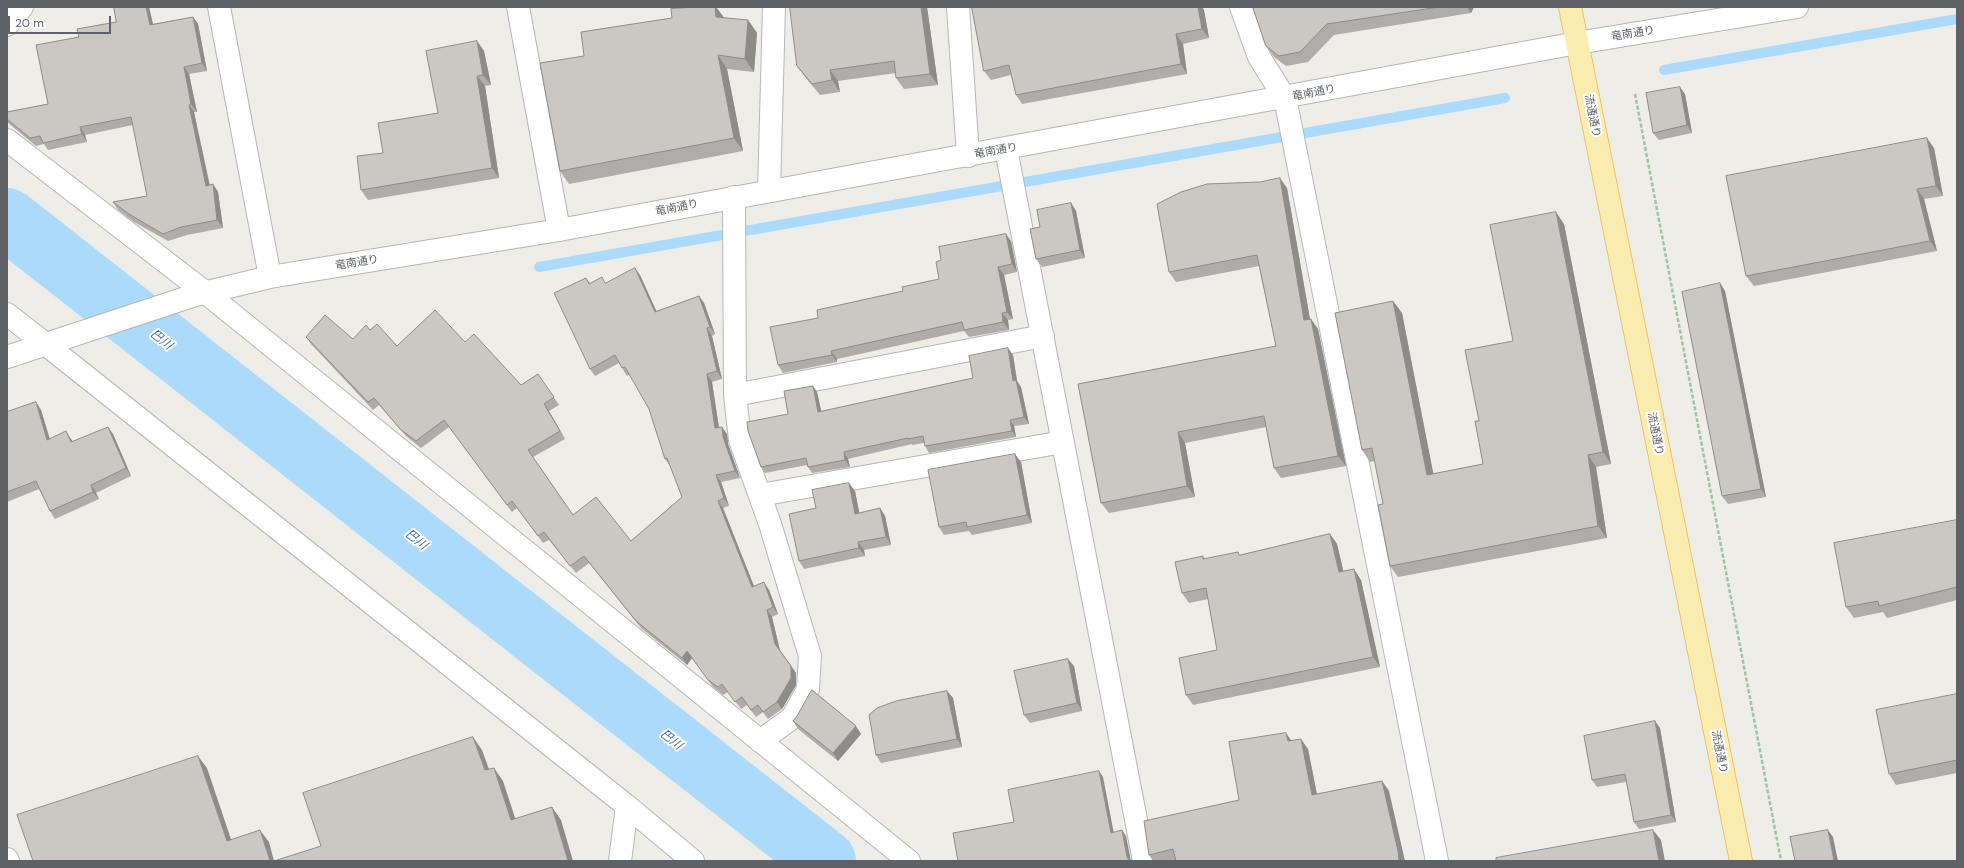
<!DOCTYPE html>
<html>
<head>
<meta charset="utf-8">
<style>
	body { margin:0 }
	#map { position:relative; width:1964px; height:868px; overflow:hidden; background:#efede7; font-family:"DM Sans",sans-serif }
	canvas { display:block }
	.frame { position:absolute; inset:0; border:8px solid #5e6266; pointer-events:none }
	.scale { position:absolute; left:8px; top:16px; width:103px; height:18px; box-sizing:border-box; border:2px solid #5e6266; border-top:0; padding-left:5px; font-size:12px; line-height:14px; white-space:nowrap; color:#5e6266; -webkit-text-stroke:3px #fff; paint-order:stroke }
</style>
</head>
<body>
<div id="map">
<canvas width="1964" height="868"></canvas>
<div class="frame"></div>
<div class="scale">20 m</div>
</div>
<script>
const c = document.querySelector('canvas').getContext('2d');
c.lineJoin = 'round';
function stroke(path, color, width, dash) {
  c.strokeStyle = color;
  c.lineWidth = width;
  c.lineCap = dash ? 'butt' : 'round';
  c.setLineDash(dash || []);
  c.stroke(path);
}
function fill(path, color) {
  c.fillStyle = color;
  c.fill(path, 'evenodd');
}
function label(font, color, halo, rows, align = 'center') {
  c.font = font + ' "DM Sans","Noto Sans JP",sans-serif';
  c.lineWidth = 4;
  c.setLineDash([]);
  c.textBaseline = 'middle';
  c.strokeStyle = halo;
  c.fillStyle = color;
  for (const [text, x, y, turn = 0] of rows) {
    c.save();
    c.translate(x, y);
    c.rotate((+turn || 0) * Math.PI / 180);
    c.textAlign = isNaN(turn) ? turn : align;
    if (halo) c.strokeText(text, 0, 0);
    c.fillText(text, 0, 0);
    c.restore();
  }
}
const stream = new Path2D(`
	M1664,70L1957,19
	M539,267L1505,98`);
const river = new Path2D(`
	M7,219L825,861`);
const path = new Path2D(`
	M1635,94L1781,861`);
const street = new Path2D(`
	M518,7L559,230
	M958,7L968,156
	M1241,7L1259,57L1285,98L1437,861
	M7,25L22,7
	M7,140L206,293L909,861
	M1006,149L1144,861
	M769,191L774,7
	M734,197L735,395L740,440L770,524L810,656L808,689L792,718L760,741
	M7,314L44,343
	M735,395L1043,336
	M760,495L1063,442
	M620,861L627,806`);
const secondary = new Path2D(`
	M219,7L270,277
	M44,343L627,806L693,861
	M7,357L195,295L270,277L559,230L1577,43L1797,7
	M7,859L8,861`);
const primary = new Path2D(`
	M1570,7L1741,861`);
const wall = new Path2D(`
	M114,7H149L153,24L193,17L198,24L207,71L189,74L197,112H194L210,185L213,184L218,192L223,228L187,235L168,241L134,222L118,210L113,202L147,196L133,125L85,135L87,142L48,150L44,144L36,146L7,122V112L48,104L79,37L116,22Z
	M716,7L724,18L748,20L757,33L754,72L727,69L743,151L569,184L560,171L584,56L672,18Z
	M927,7L938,85L904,89L896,78V73L838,81L840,92L820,95L805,77L797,66Z
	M972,7H1202L1204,10L1209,38L1183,44L1187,74L1022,104L1016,95L1011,75L991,80L984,71Z
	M1253,7H1474L1471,13L1334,35L1308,62L1286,66L1274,57L1266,46Z
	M477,41L484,51L491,85L485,86L499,178L368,200L361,190L383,153L438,113Z
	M1685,94L1692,133L1659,140L1653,133Z
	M1934,148L1943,196L1924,199L1937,251L1754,286L1746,276Z
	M1287,188L1310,319H1311L1318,329L1346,466L1281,478L1274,468L1266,427L1185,443L1195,497L1109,513L1101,503L1078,384L1276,346L1259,266L1176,282L1169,272Z
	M1071,203L1076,211L1085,258L1042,267L1036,259L1040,227Z
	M1564,224L1611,464L1596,467L1607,538L1398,577L1390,566L1383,504L1375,461L1370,462L1362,450L1393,301L1402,313L1433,474L1483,464L1513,341Z
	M1011,241L1017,272L1004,275L1013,319L1008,320L1009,330L969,337L964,331L837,359V362L783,373L778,365L818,318L903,291L939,279Z
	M640,275L656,311L699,296L704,303L715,334L712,336L722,379L712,382L719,427L727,434L728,444L740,478L721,482L729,506L723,508L754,586L769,590L778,614L772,617L780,650L796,673V685L782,709L768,719L763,712L756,717L747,705L741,709L728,692L723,695L713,687L692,658L687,665L641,628L589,563L576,573L549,540L543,543L517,508L512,512L449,427L421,448L406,436L379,405L373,410L311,344L306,337L353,339L370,330L397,346L465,342L521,385L538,374L559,405L549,411L565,439L533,457L573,515L631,541L682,497L670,466L665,459L649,409L630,374L627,376L619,363L595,376L590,369L586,278L590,283H605Z
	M1720,283L1725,291L1766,497L1728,504L1722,496Z
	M1013,355L1017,381L1021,387L1029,424L1014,426L1016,437L929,453L925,446L924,443L912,445V444L848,459L850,467L812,473L808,467L807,465L765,473L761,467L788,414L813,386L817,392L821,412L973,378Z
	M36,402L41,410L50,439H71L73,442L113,434L131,476L96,493L99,499L55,519L50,511L39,489L7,502V412Z
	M1021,462L1032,523L972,535L969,531L944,535L939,527Z
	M855,491L859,513L880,508L885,516L891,545L864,550L865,556L804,569L799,561L816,508Z
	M1957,520V600L1887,618L1883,612L1854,618L1846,607Z
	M1330,534L1337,544L1343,571L1361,580L1380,667L1193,705L1186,695L1217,650L1208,599L1189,603L1182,593L1203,556L1205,559L1240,555Z
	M1074,666L1082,711L1030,723L1024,715Z
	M947,691L953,698L962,747L881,763L876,755Z
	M1957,694V773L1896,785L1889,774Z
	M793,721L861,734L838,761L798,729Z
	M1655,721L1660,728L1676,822L1639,829L1634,822L1626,782L1597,787L1592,780Z
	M1291,741L1308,749L1317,794L1382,781L1389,791L1176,860L1173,861H1153L1149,855L1239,800Z`);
const shadedWall = new Path2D(`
	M146,7H149L155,33L150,25Z
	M715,7H716L725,19L716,17Z
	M921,7H927L938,85L930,74Z
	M1198,7H1202L1204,10L1209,38L1202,29Z
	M1467,7H1474L1471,13Z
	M193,17L198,24L207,71L202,63Z
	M748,20L757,33L754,72L745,59Z
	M1176,34L1183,44L1187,74L1181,64Z
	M477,41L484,51L491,85L483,75Z
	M718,55L727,69L743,151L734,138Z
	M184,67L189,74L197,112L191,104Z
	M830,70L838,81L840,92L832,80Z
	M477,76L485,86L499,178L492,168Z
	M1680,87L1685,94L1692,133L1687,125Z
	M189,105L194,112L211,193L206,186Z
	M80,127L85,135L87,142L82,134Z
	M1927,138L1934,148L1943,196L1936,186Z
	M1280,178L1287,188L1312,331L1304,320Z
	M213,184L218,192L223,228L217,220Z
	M1917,189L1924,199L1937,251L1930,241Z
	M1071,203L1076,211L1085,258L1080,250Z
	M1556,212L1564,224L1611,464L1603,452Z
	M1006,234L1011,241L1017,272L1012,264Z
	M998,267L1004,275L1013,319L1007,312Z
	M635,268L640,275L660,319L655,312Z
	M1720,283L1725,291L1766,497L1761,489Z
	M699,296L704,303L715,334L710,327Z
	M1393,301L1402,313L1436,487L1427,475Z
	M1002,313L1008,320L1009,330L1003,322Z
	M1311,319L1318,329L1346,466L1338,456Z
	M707,328L712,336L722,379L717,371Z
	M1008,348L1013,355L1017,381L1021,387L1029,424L1024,417L1013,381Z
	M831,351L837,359V362L832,355Z
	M707,374L712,382L720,435L715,428Z
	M813,386L817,392L823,419L818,412Z
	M36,402L41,410L52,447L47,440Z
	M544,404L549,411L565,439L560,431Z
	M1010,420L1014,426L1016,437L1012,431Z
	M108,427L113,434L131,476L126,468Z
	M722,427L727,434L728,444L740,478L735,471L723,437Z
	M66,431L71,439L77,450L71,442Z
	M1178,432L1185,443L1195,497L1187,486Z
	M844,452L848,459L850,467L845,460Z
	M1015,454L1021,462L1032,523L1027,515Z
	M1588,455L1596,467L1607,538L1598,526Z
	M716,475L721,482L729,506L724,498Z
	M849,483L855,491L861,521L855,514Z
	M91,485L96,493L99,499L93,492Z
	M718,501L723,508L757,594L752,587Z
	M880,508L885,516L891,545L886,537Z
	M1330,534L1337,544L1346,582L1339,572Z
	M858,542L864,550L865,556L859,548Z
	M1354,569L1361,580L1380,667L1373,657Z
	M764,582L769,590L778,614L773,607Z
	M767,610L772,617L780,651L775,644Z
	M687,651L692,658L687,665L682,658Z
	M1068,659L1074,666L1082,711L1077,703Z
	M791,666L796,673V685L782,709L777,702Z
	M947,691L953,698L962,747L957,739Z
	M1655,721L1660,728L1676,822L1671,815Z
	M856,726L861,734L838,761L833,753Z
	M1286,733L1293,743L1288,741Z
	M473,737L482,750L494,783L485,770Z
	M1301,739L1308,749L1319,805L1312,795Z
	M198,756L207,768L236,854L227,841Z
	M494,768L503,781L520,833L511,820Z
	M1099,771L1103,777L1115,839L1111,833Z
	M1382,781L1389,791L1405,861H1399Z
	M552,807L561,820L573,861H568Z
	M260,830L269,842L274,861H270Z
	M1122,830L1126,836L1131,861H1129L1127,857Z
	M1653,830L1661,840L1665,861H1659Z
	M1828,830L1833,837L1838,861H1834Z`);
const building = new Path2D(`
	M114,7H146L150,25L193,17L202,63L184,67L191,104L189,105L206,186L213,184L217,220L181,227L163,234L129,214L113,202L147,196L131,117L80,127L82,134L43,143L40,136L30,138L7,119V112L48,104L36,45L79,37L77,29L116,22Z
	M697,7H715L716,17L748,20L745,59L718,55L734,138L560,171L540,63L584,56L581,32L672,18L671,9Z
	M790,7H921L930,74L896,78L894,61L830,70L832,80L812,84L797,66Z
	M972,7H1198L1202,29L1176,34L1181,64L1016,95L1009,65L984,71Z
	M1253,7H1439L1327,24L1300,52L1279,56L1266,46Z
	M477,41L483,75L477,76L492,168L361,190L357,156L383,153L378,123L438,113L426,51Z
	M1680,87L1687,125L1653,133L1646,93Z
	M1927,138L1936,186L1917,189L1930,241L1746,276L1726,176Z
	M1280,178L1304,320L1311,319L1338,456L1274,468L1264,416L1178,432L1187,486L1101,503L1078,384L1276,346L1257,255L1169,272L1157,204L1181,192L1207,184L1260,182Z
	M1071,203L1080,250L1036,259L1030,229L1040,227L1037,210Z
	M1556,212L1603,452L1588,455L1598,526L1390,566L1378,505L1383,504L1372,448L1362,450L1335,313L1393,301L1427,475L1483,464L1475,421H1479L1465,350L1513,341L1490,225Z
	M1006,234L1012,264L998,267L1007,312L1002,313L1003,322L964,330L962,322L831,351L832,355L778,365L770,327L818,318L817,310L903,291L902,287L939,279L936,262L941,260L939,247Z
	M635,268L655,312L699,296L710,327L707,328L717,371L707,374L715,428L722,427L723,437L735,471L716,475L724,498L718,501L752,587L764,582L773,607L767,610L775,644L791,666V678L777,702L763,712L758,705L751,710L742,697L735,702L722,684L718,687L708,680L687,651L682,658L636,621L584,556L570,566L544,532L538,536L512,501L507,505L444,420L416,441L400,429L374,398L368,402L306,337L325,315L353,339L366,325L370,330L377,324L397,346L435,310L465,342L474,334L521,385L538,374L554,397L544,404L560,431L528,450L573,515L596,497L631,541L682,497L667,458L665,459L649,409L625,367L622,368L615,355L590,369L554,293L586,278L589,284L602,277L605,283Z
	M1720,283L1761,489L1722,496L1682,292Z
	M1008,348L1013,381L1016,380L1024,417L1010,420L1012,431L925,446L923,436L908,439V438L844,452L845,460L808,467L806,458L761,467L748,431L747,422L788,414L784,391L813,386L818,412L973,378L969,356Z
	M36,402L47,440L66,431L71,442L108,427L126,468L91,485L93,492L50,511L36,481L7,492V412Z
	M1015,454L1027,515L967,527L966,522L939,527L928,470Z
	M849,483L855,514L880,508L886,537L858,542L859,548L799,561L789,514L816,508L812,490Z
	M1957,520V587L1879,606L1878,601L1846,607L1834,543Z
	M1330,534L1339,572L1354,569L1373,657L1186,695L1179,658L1217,650L1206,588L1182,593L1175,562L1203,556V559L1238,552L1239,555Z
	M1068,659L1077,703L1024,715L1014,671Z
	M812,690L856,726L833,753L793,721L797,716Z
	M947,691L957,739L876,755L869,715L877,708L896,701Z
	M1957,694V760L1889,774L1876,710Z
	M1655,721L1671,815L1634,822L1625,774L1592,780L1584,736Z
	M1286,733L1288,741L1301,739L1312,795L1382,781L1398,851L1399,861H1176L1173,849L1149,855L1144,821L1239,800L1229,742Z
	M473,737L485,770L494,768L511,820L552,807L568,861H274L321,846L303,793Z
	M198,756L227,841L260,830L270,861H33L17,815Z
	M1099,771L1111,833L1122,830L1127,857L1129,861H958L953,833L1014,822L1008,790Z
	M1653,830L1659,861H1496V858Z
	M1828,830L1834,861H1795L1790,837Z`);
const streetNames = [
	["竜南通り",1633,34,-9],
	["竜南通り",1314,93,-11],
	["流通通り",1592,116,79],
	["竜南通り",996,151,-10],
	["竜南通り",677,208,-11],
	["竜南通り",357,263,-9],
	["流通通り",1655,434,79],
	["流通通り",1719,752,79]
];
const waterNames = [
	["巴川",161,340,38],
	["巴川",416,540,38],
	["巴川",671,740,38]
];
stroke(stream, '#abdafb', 10);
stroke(river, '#abdafb', 62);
stroke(street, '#b4b7ba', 24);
stroke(secondary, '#b3b6ba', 24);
stroke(primary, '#eac164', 24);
stroke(path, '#9cc4a7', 2.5, [4, 2]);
stroke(street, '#fff', 22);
stroke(secondary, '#fff', 22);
stroke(primary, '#fbedb0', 22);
fill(wall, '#afaca9');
fill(shadedWall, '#8e8c89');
fill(building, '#cbc8c4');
stroke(building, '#8e8c89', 1);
label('11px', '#5e6266', '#fff', streetNames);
label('italic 12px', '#4575a4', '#fff', waterNames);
</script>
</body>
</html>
